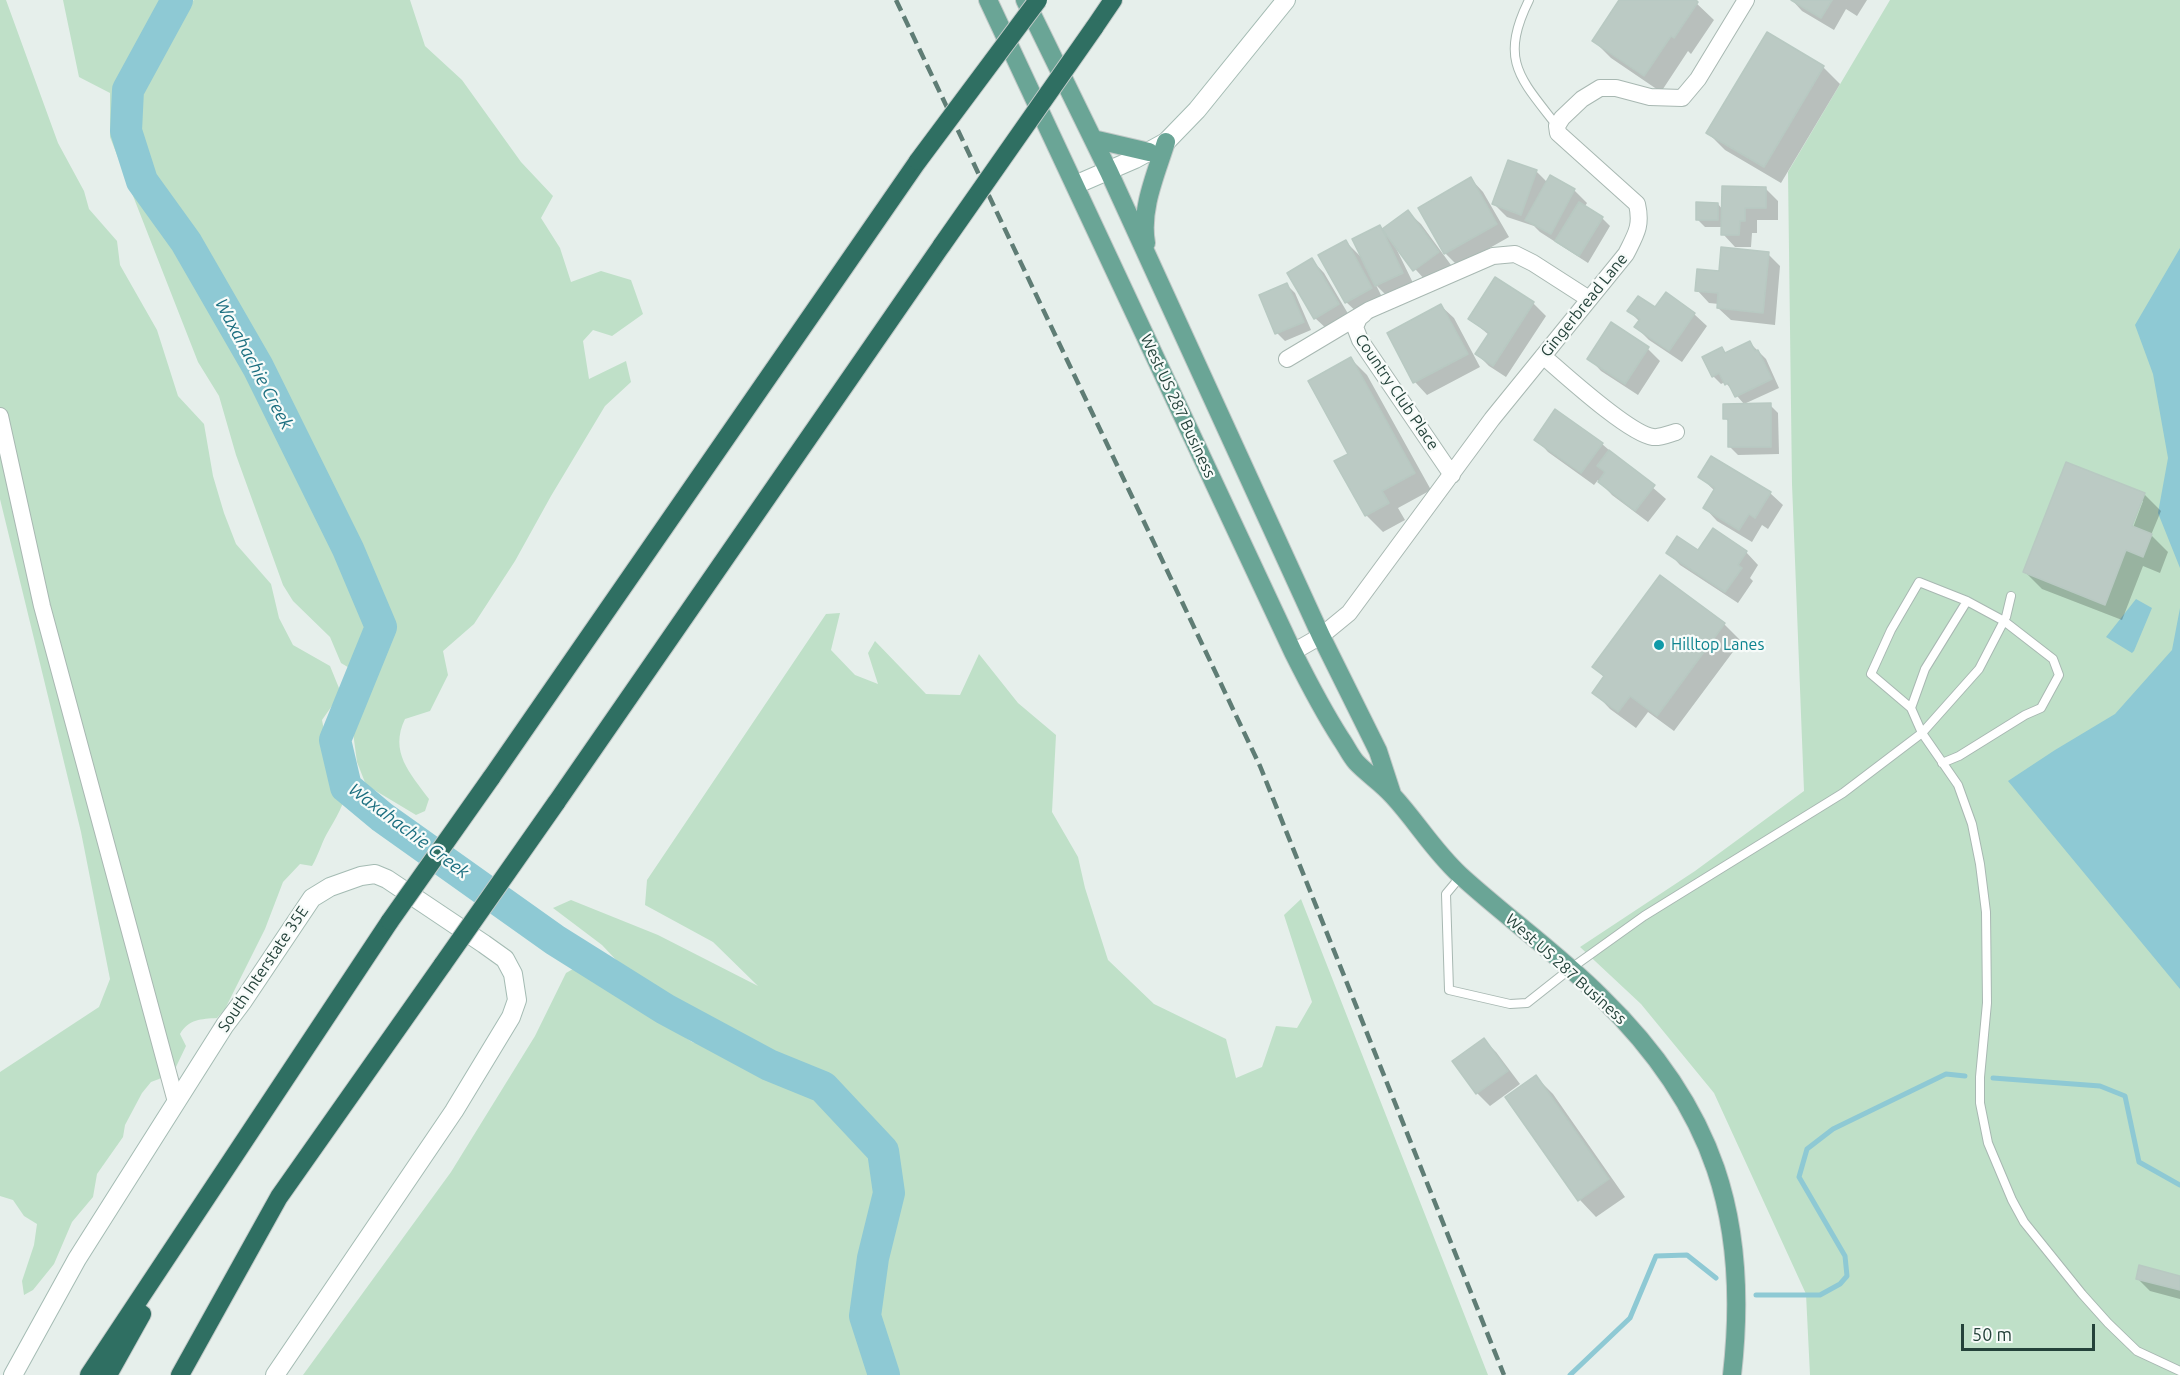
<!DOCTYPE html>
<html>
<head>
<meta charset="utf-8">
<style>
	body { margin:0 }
	#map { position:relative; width:2180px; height:1375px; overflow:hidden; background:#e6efeb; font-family:Ubuntu,sans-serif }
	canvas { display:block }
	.scale { position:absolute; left:1961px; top:1324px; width:134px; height:27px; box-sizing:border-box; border:3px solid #24423a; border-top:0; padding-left:8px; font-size:18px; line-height:21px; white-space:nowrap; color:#24423a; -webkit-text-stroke:4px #f7fbf9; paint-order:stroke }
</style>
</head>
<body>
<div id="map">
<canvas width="2180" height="1375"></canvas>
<div class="scale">50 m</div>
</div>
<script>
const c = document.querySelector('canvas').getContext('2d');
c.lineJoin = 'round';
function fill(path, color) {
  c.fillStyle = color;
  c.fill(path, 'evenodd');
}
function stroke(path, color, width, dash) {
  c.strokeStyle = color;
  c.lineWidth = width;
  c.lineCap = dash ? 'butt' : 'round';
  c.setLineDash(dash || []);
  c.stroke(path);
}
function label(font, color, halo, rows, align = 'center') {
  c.font = font + ' Ubuntu,sans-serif';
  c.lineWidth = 4.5;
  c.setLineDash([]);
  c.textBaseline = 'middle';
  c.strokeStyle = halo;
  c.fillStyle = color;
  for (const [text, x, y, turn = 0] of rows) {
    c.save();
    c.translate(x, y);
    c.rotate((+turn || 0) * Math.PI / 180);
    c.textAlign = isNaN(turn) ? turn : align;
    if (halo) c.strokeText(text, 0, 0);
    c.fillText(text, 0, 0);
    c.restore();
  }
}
const green = new Path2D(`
	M0,0H6L58,143L84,191L89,209L117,241L120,265L157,330L178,396L204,424L213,476L224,513L236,544L271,584L279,618L293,645L330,666L341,693L322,720L328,751L329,780L343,803C339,813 334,821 329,830C322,841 319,854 312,866L300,864L283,882L265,929L225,1009L217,1018C201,1019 189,1019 180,1034L186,1046L175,1069L159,1079L151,1082L142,1093L125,1125L123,1137L97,1174L93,1197L72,1222L54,1264L33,1290L24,1295L22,1281L34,1245L37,1224L24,1216L13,1200L0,1196V1072L99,1007L110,979L81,832L0,499Z
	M63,0H181L191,2L194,0H410L425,46L462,80L521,162L553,196L541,218L560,248L571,282L601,271L631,280L643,314L612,336L593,330L583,341L589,379L626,361L631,382L605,406L551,496L515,561L474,624L443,651L448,675L430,711L405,719C389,752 410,773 429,799L425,811L416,815L366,785L357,762L352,725L355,701L371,681L341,663L330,637L293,601L283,585L236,455L219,396L198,362L110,137V93L79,77Z
	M1890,0H2180V1375H1810L1806,1294L1714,1093L1641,1004L1580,947L1695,871L1804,791L1792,484L1788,172Z
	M840,613L831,650L855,675L878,684L868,653L875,641L926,694L960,695L979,654L1018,703L1056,735L1052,812L1078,857L1085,888L1108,960L1154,1004L1226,1039L1236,1078L1262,1067L1276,1026L1297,1028L1312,1002L1284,915L1301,899L1488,1375H303L451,1172L535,1036L566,973L580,965L692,1042L748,1056L693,1013L638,983L602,945L553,908L571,900L658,935L758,986L713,942L645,905L647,880L826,614Z`);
const water = new Path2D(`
	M2180,248V568L2158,513L2168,458L2153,374L2135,325Z
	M2136,599L2152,608L2134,651L2132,653L2106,637Z
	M2180,608V989L2008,781L2055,750L2115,714L2172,650Z`);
const shadow = new Path2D(`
	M1621,0H1693L1714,20L1691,54L1688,51L1661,92L1611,58L1594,41Z
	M1792,0H1867L1857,16L1846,9L1834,30L1802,11Z
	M1823,67L1840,84L1781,183L1725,150L1708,133Z
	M1536,171L1548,183L1551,177L1574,190L1587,203L1584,208L1602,218L1610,226L1588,263L1540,232L1534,226L1507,217L1494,204Z
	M1471,179L1483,192L1509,237L1458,266L1445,253Z
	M1766,189L1778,201V220H1757V233H1752L1751,247H1735L1723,234V227H1705L1697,219L1718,204L1723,210Z
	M1408,212L1421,224L1451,265L1427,282L1396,248L1414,285L1389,298L1376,285L1384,301L1359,314L1346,302V242L1363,259L1380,227L1383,230Z
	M1768,254L1780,266L1775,325L1731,320L1718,308L1719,304L1709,303L1697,290L1721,272Z
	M1312,260L1324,273L1350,317L1328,330L1315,318Z
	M1496,279L1533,303L1546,316L1506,377L1489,366L1477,354L1489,335L1470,319Z
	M1287,285L1295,293L1311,330L1285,341L1277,333Z
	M1666,294L1694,314L1707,326L1682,362L1649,340L1636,327L1640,322L1629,311L1656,310Z
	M1441,306L1454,318L1480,367L1427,395L1415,382Z
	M1750,343L1766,359L1779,388L1744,404L1725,382L1721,384L1713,376L1722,349L1727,354Z
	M1648,349L1660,361L1638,395L1601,371L1589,358Z
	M1351,359L1367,375L1431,490L1398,508L1405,520L1383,532L1366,515L1337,462L1350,455Z
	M1770,405L1778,413L1779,454L1738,455L1730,447V423L1725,418Z
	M1536,439L1602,444L1666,499L1648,522L1612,495L1598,480L1594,485L1548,452Z
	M1700,477L1770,493L1783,505L1768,529L1762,525L1752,542L1717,521L1705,508L1715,491Z
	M2144,494L2161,511L2151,535L2168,552L2160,573L2143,566L2122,620L2042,589L2025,572ZM2140,501H2143L2131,533L2128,532Z
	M1668,552H1746L1758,565L1750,578L1753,581L1738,603L1680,565Z
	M1724,624L1741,641L1674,731L1648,712L1636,728L1610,709L1594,692L1604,677L1594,667Z
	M1484,1040L1496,1052L1520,1084L1490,1106L1477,1093L1454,1062Z
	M1536,1077L1553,1094L1625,1197L1596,1217L1580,1200L1507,1097Z
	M2180,1277V1299L2150,1291L2138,1279Z`);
const stream = new Path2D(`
	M1993,1078L2100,1086L2125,1096L2139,1162L2180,1185
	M1756,1295H1820L1840,1284L1847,1276L1845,1256L1799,1177L1807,1149L1833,1129L1946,1074L1965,1076
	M1570,1375L1630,1318L1656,1256L1687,1255L1716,1278`);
const river = new Path2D(`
	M177,0L128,90L126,131L142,181L186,242L258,367L348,549L381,627L335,740L346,787L382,817L555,940L665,1009L769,1065L823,1087L883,1151L889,1193L873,1258L865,1316L884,1375`);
const building = new Path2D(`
	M1619,0H1696L1698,2L1674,38L1671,36L1644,76L1592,41Z
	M1791,0H1832L1821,18Z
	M1767,32L1824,66L1764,167L1706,133Z
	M1508,160L1537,170L1521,215L1492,204Z
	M1550,175L1575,189L1551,234L1525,220Z
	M1471,177L1497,224L1444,254L1418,208Z
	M1722,186L1766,187V208H1745V221H1740L1739,235H1721Z
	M1579,202L1603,217L1579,256L1555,241Z
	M1696,202L1718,203V220H1696Z
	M1408,210L1439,252L1413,271L1382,229Z
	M1380,225L1403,273L1375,286L1352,239Z
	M1346,240L1372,288L1345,303L1318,255Z
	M1721,247L1769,252L1763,313L1717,308L1718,293L1695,291L1697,269L1719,271Z
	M1312,258L1339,304L1314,319L1287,273Z
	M1495,277L1534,302L1493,366L1475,354L1489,333L1468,319Z
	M1287,283L1304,322L1275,334L1259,295Z
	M1666,292L1695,313L1669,351L1634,327L1640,319L1627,311L1638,296L1655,307Z
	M1441,304L1468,354L1413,383L1387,333Z
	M1611,322L1649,347L1625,384L1587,359Z
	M1750,341L1755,351L1758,350L1772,379L1735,397L1728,383L1725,385L1719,373L1712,377L1702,357L1722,347L1725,353Z
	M1351,357L1415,473L1382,491L1389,503L1365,516L1334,461L1348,454L1308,381Z
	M1771,403V447H1728V419H1723V404Z
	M1555,409L1603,443L1581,473L1534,440Z
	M1609,450L1655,485L1635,511L1598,482L1605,472L1597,466Z
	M1711,456L1771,492L1755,518L1749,514L1739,530L1703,508L1715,488L1698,477Z
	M2066,462L2145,493L2132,526L2152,534L2143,557L2126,550L2105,605L2023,572Z
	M1713,528L1747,551L1738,565L1742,568L1725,592L1666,553L1677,536L1698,550Z
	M1660,575L1725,623L1657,716L1630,696L1618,712L1592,693L1604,676L1592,667Z
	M1484,1038L1508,1071L1476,1094L1452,1061Z
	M1536,1075L1609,1179L1578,1201L1505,1097Z
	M2139,1265L2180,1276V1290L2136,1279Z`);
const lane = new Path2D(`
	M1529,0C1499,61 1520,78 1557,126
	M1911,708L1925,669L1967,601
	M1942,763L1959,756L2025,715L2041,708L2059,675L2053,659L2004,621L1967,601L1919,582L1891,630L1871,674L1911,708L1922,733L1958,785L1972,824L1980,864L1986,912L1987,1003L1980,1077V1103L1988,1143L2012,1200L2024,1222L2082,1294L2108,1323L2137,1351L2180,1371
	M1461,876L1446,894L1449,990L1510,1004L1527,1003L1570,969L1644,916L1843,793L1922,733L1979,669L2006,617L2011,596`);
const street = new Path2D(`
	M1364,314L1359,318L1355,327L1360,340L1452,475
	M1543,356C1564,374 1629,434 1653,437C1660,438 1669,434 1676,432
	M1287,359L1369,310L1493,256L1515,254L1533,263L1589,299
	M0,416L42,606L176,1102
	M1293,652L1321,636L1349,613L1492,419L1626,254C1636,234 1642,226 1637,204L1558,133L1557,126L1562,118L1582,99L1600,88H1616L1650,97L1682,98L1698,79L1746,0`);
const secondary = new Path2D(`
	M1075,185L1135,159L1166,142L1197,110L1286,0
	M13,1375L77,1259L225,1025L243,1001L312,898L330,887L361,876L375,874L387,879L484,944L505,959L513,974L517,1000L511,1017L454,1111L275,1375`);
const primary = new Path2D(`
	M988,0L1293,652C1308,682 1323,711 1341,739C1346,746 1350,755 1356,762C1367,774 1382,783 1393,796C1417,822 1433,850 1460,875C1506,917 1557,953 1601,997C1714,1107 1750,1219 1732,1375
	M1025,0L1109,172L1321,636L1378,751L1392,794
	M1093,139L1149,152
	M1146,243C1140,209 1156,174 1166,142`);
const highway = new Path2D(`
	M1094,28L1113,0
	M491,778L918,161
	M556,803L942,245
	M89,1375L390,921
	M108,1375L142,1314
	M180,1375L279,1197L443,964`);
const rail = new Path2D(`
	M896,0L1260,766L1504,1375`);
const highwayBridge = new Path2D(`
	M918,161L1038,0
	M942,245L1094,28
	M390,921L491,778
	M443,964L556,803`);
const markers = [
	[1659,645,6,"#0f9aa8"]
];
const streetNames = [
	["Gingerbread Lane",1584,305,-51],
	["Country Club Place",1397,392,56],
	["West US 287 Business",1178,406,65],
	["South Interstate 35E",263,969,-56],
	["West US 287 Business",1566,969,42]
];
const cultureNames = [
	["Hilltop Lanes",1671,645]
];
const waterNames = [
	["Waxahachie Creek",254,364,62],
	["Waxahachie Creek",409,831,37]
];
fill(green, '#bfe0c8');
fill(water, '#8ec9d4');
fill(shadow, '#0003');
stroke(stream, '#8ec9d4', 5);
stroke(river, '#8ec9d4', 32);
fill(building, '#bbcac4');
stroke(building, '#b8c9c2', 1.5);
stroke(lane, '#a8b8b2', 10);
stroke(street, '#a8b8b2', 18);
stroke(secondary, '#a4bbb3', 20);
stroke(primary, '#c2cac8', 20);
stroke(highway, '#c2cac8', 20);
stroke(lane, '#fff', 8);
stroke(street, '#fff', 16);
stroke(secondary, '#fff', 18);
stroke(primary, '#6aa596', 18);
stroke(highway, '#2f6f62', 18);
stroke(rail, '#5f7d75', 4.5, [12, 6]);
stroke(highwayBridge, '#c2cac8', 20, []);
stroke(highwayBridge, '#2f6f62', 18);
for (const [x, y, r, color] of markers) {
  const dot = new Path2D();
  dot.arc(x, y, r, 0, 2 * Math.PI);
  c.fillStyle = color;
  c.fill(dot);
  stroke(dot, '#f7fbf9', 2);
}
label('16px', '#24423a', '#f7fbf9', streetNames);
label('16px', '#0d838f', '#f7fbf9', cultureNames, 'left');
label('italic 18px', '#1c6f80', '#f7fbf9', waterNames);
</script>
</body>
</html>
